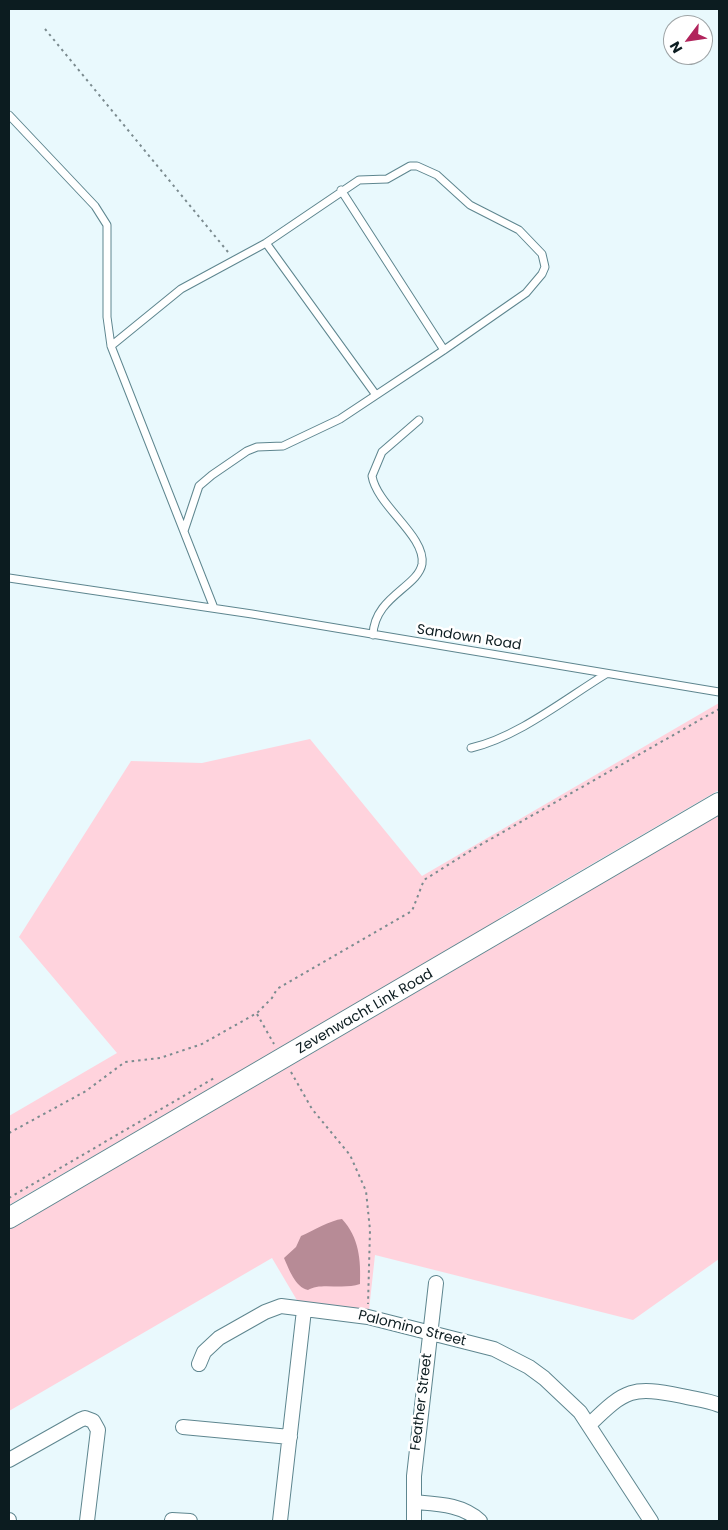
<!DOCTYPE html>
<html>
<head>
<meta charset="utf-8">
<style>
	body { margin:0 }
	#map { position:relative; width:728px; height:1530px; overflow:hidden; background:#e9f9fd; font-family:Poppins,sans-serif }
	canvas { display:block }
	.frame { position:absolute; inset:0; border:10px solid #0c1c20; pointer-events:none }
	.north { position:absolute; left:663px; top:15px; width:50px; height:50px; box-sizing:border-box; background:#fff; border:1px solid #9ea4a6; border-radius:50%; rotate:239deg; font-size:14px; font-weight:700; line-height:20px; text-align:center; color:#0c1c20 }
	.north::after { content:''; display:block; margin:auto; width:18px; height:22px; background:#b1245c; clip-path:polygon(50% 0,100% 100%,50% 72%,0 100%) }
</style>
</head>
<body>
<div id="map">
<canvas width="728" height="1530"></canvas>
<div class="frame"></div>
<div class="north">N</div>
</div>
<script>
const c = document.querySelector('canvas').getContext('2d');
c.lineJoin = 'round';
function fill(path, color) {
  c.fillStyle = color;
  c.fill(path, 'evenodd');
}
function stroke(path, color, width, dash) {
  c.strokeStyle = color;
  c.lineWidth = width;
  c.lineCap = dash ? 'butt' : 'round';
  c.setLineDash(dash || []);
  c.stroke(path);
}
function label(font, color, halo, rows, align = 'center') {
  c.font = font + ' Poppins,sans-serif';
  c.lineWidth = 5;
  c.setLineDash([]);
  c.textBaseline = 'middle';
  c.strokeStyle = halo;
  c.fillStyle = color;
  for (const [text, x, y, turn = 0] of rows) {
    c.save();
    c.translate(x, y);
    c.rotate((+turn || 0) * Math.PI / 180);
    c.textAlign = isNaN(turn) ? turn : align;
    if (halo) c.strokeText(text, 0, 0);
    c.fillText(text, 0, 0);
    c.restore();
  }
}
const green = new Path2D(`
	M719,703V790L501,917L495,924L9,1205V1116L117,1053L19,937L131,761L202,763L310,739L422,876Z
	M719,813V1259L633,1320L375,1255L369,1310L298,1302L272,1258L9,1411V1228Z`);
const water = new Path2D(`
	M342,1219C359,1237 361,1260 360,1284C343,1290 320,1282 308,1290C295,1287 289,1269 284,1258L296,1247L301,1236C312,1231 331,1220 342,1219Z`);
const path = new Path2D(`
	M45,29L228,252
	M257,1014L274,1044
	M291,1072L312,1109L350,1155L366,1191L370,1230L368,1304
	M9,1133L86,1091L125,1062L160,1058L202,1044L257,1013L272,998L277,989L412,911L424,880L475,848L719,709
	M9,1198L216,1077`);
const lane = new Path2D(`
	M9,115L95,206L107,225V317L111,346L214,608
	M341,190L444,350
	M266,243L376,395
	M111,346L181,289L266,243L359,180L387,179L410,166H417L437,175L470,205L519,230L542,254L545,267L542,274L526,293L444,350L340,419L283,446L257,447L247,451L212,475L199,486L184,531
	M9,578L252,614L719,692
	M373,635C374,597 418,587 422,564C426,536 377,506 372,476L382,452L419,420
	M471,748C518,737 565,699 606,674`);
const street = new Path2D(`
	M199,1364L204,1352L219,1338L265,1312L281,1306L368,1317L494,1349L529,1367L544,1378L580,1412L651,1521
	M590,1424C626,1389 632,1386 682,1396C694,1399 708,1400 719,1405
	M183,1427L290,1437
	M9,1460L80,1420L85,1418L93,1421L98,1430L87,1521
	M414,1502C437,1504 462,1504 480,1521
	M9,1520V1521
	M172,1520L190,1521
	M280,1521L304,1310
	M414,1521V1476L436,1283`);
const secondary = new Path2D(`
	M9,1218L719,803`);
const streetNames = [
	["Sandown Road",469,638,9],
	["Zevenwacht Link Road",365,1012,-30],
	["Palomino Street",412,1329,14],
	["Feather Street",422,1402,-83]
];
fill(green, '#ffd3dd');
fill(water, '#b78b96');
stroke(lane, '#5e868f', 9);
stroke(street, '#5e868f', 16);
stroke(secondary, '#5e868f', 22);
stroke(path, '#7b8b8f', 2, [2.5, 4]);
stroke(lane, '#fff', 7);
stroke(street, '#fff', 14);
stroke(secondary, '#fff', 20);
label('14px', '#0c1c20', '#fff', streetNames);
</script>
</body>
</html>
